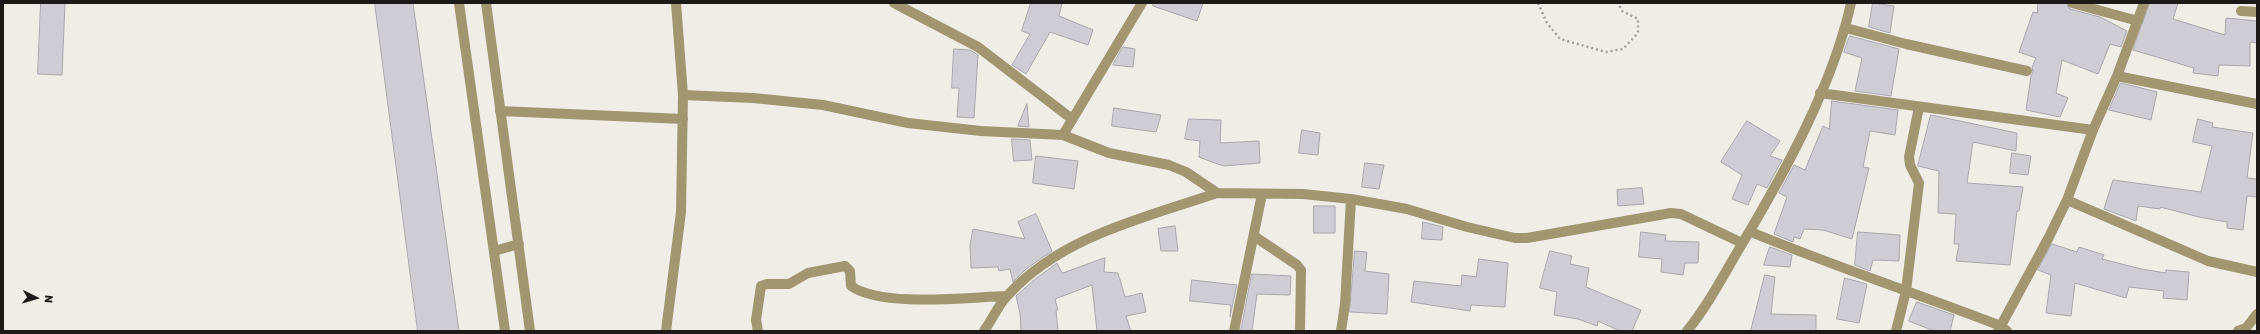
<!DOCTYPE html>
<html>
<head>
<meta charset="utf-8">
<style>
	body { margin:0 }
	#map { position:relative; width:2260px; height:334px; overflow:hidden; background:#f0ede7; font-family:Rubik,sans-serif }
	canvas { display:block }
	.frame { position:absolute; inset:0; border:4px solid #1b1a18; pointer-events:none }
	.north { position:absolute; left:16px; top:278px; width:40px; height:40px; -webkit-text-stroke:3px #f0ede7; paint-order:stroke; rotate:95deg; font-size:11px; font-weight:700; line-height:16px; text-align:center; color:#1b1a18 }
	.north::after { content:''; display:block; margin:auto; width:14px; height:18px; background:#1b1a18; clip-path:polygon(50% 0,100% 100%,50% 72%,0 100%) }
</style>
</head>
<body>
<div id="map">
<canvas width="2260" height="334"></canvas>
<div class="frame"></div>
<div class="north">N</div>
</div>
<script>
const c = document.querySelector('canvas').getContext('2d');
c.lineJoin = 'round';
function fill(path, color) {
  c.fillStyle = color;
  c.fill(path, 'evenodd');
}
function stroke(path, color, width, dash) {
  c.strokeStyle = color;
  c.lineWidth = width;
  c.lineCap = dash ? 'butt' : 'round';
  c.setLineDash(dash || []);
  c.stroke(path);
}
const building = new Path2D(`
	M41,3H65L62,75L38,74Z
	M375,3H413L459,331H418Z
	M1031,3H1062L1059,16L1093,30L1088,45L1050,32L1026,74L1017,68L1012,65L1030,34L1022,31Z
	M1153,3H1203L1197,21L1153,6Z
	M1873,3L1894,6L1890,33L1869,27Z
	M2038,3H2066L2070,9L2100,17L2127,31L2121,47L2110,44L2098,74L2062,60L2056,93L2068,98L2060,117L2026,110L2031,76L2033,72L2032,67L2036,58L2019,52L2033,12L2037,13Z
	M2150,3H2178L2173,19L2225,35L2226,18L2257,21V43L2250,42V66L2219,65L2218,76L2193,73L2194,68L2133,50Z
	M1850,36L1899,49L1891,96L1855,91L1862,58L1844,52Z
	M1123,47L1135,49L1133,67L1113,65Z
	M954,49L970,50L978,55L974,118L957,117L959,88H952Z
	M2121,83L2157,92L2151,120L2109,110Z
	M1832,101L1898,110L1895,135L1870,131L1863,167L1869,168L1852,239L1823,230L1804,229L1800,239L1794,237L1793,242L1774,234L1787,197L1779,193L1794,165L1805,170L1823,126L1829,129Z
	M1027,104L1029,127L1018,126Z
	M1114,108L1161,115L1156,132L1112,126Z
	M1931,115L2017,133L2016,151L1973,142L1967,183L2023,187L2019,211H2017L2010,265L1956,261L1959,244H1954L1956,214L1938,213L1939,171L1918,166Z
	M1189,119L1221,120L1220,143L1259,141L1260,163L1223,166L1199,157L1200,141L1185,139Z
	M2198,119L2213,123L2212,127L2253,133L2247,178L2257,179V197L2247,196L2243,230L2227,228V222L2199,217L2160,207V209L2138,206L2136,221L2104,209L2113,180L2201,192L2212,146L2193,142Z
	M1747,121L1780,141L1770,156L1782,160L1767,188L1757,184L1748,205L1732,199L1742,175L1721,162Z
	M1302,130L1320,133L1318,155L1299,153Z
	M1012,139L1030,140L1032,160L1014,161Z
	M2012,153L2031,156L2028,175L2010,173Z
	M1036,156L1078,161L1074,189L1033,183Z
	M1365,163L1384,165L1379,189L1362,187Z
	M1642,188L1644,204L1618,206L1617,190Z
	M1314,206H1335V233H1314Z
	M1036,214L1052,251L1026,269L1013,282L1010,269L999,271L998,267L971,268L970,245L973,229L1025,239L1018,222Z
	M1423,222L1443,227L1442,240L1422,239Z
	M1175,226L1178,251H1161L1158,229Z
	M1641,232L1666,235L1665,241L1699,242L1698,263H1685L1683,275L1661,272L1662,259L1639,257Z
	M1858,232L1900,235L1899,261L1873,260L1870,271L1855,265Z
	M2052,244L2077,252L2079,247L2104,255L2102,259L2141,269L2166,273V270L2189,272L2187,300L2163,298L2164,291L2129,287L2126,298L2075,283L2071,316L2046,313L2051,275L2038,270Z
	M1770,247L1792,255L1790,267L1764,265Z
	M1355,251L1367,252L1365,271L1389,274L1387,314L1350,312Z
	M1550,251L1572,256L1570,264L1589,268L1586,287L1641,310L1632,331H1620L1598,321L1597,326L1578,319L1554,315L1557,292L1540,288Z
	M1105,258L1104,272L1118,273L1125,297L1142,293L1146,312L1126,316L1131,331H1097L1092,285L1055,299L1058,310H1056L1058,331H1021L1020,313L1016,296L1034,280L1057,263L1062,273Z
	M1479,259L1508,263L1505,307L1471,305L1470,311L1411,302L1414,281L1461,286L1462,275L1476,277Z
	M1252,274L1291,276L1290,295L1257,294L1252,331H1241Z
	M1765,275L1775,277L1771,314L1816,315V331H1751Z
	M1845,278L1867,284L1859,323L1837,319Z
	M1192,280L1237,285L1230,317L1231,305L1190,301Z
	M1917,302L1954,315L1950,331H1934L1909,321Z`);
const path = new Path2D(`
	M1538,3L1547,23L1560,39L1606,52L1623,49L1638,33V19L1622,11L1618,3`);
const minor = new Path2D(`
	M894,3L978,47L1072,119
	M2072,3L2138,21
	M2241,11L2257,12
	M1846,28L1906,44L2027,71
	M2117,76L2257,104
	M1820,93L2093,130
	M683,95L753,98L823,105L908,123L981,131L1063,135L1109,153L1169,165L1186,172L1217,193L1303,194L1351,199L1407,209L1467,227L1515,238H1527L1671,213L1681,214L1742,243
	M500,111L683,119
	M1063,135L1142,3
	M2067,200L2208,261L2257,272
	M1751,232C1833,266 1918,294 2001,326L2007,331
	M1254,236L1297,265L1301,270L1300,331
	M666,331L681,212L683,95L676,3
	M758,331L756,320L761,286L767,284H789L808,273L845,266L850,271L851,286C883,308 968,297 1007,296
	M984,331C992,320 998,305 1008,295C1062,236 1144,218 1217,193
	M1234,331L1262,194
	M1341,331L1345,304L1351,199
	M1687,331C1709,304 1724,274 1742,244C1785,172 1833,85 1851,3
	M1896,331L1906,291L1919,183L1910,165L1909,157L1919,107
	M1998,331L2049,237L2067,200L2093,130L2117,76L2144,3
	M2238,331L2246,328L2257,314`);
const tertiary = new Path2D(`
	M459,3L505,331
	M486,3L530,331
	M494,251L519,244`);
fill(building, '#cecdd3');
stroke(building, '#a7a6ac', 1);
stroke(path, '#a3a09c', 2.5, [2, 3]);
stroke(minor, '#a29671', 10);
stroke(tertiary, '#a29671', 10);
</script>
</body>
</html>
